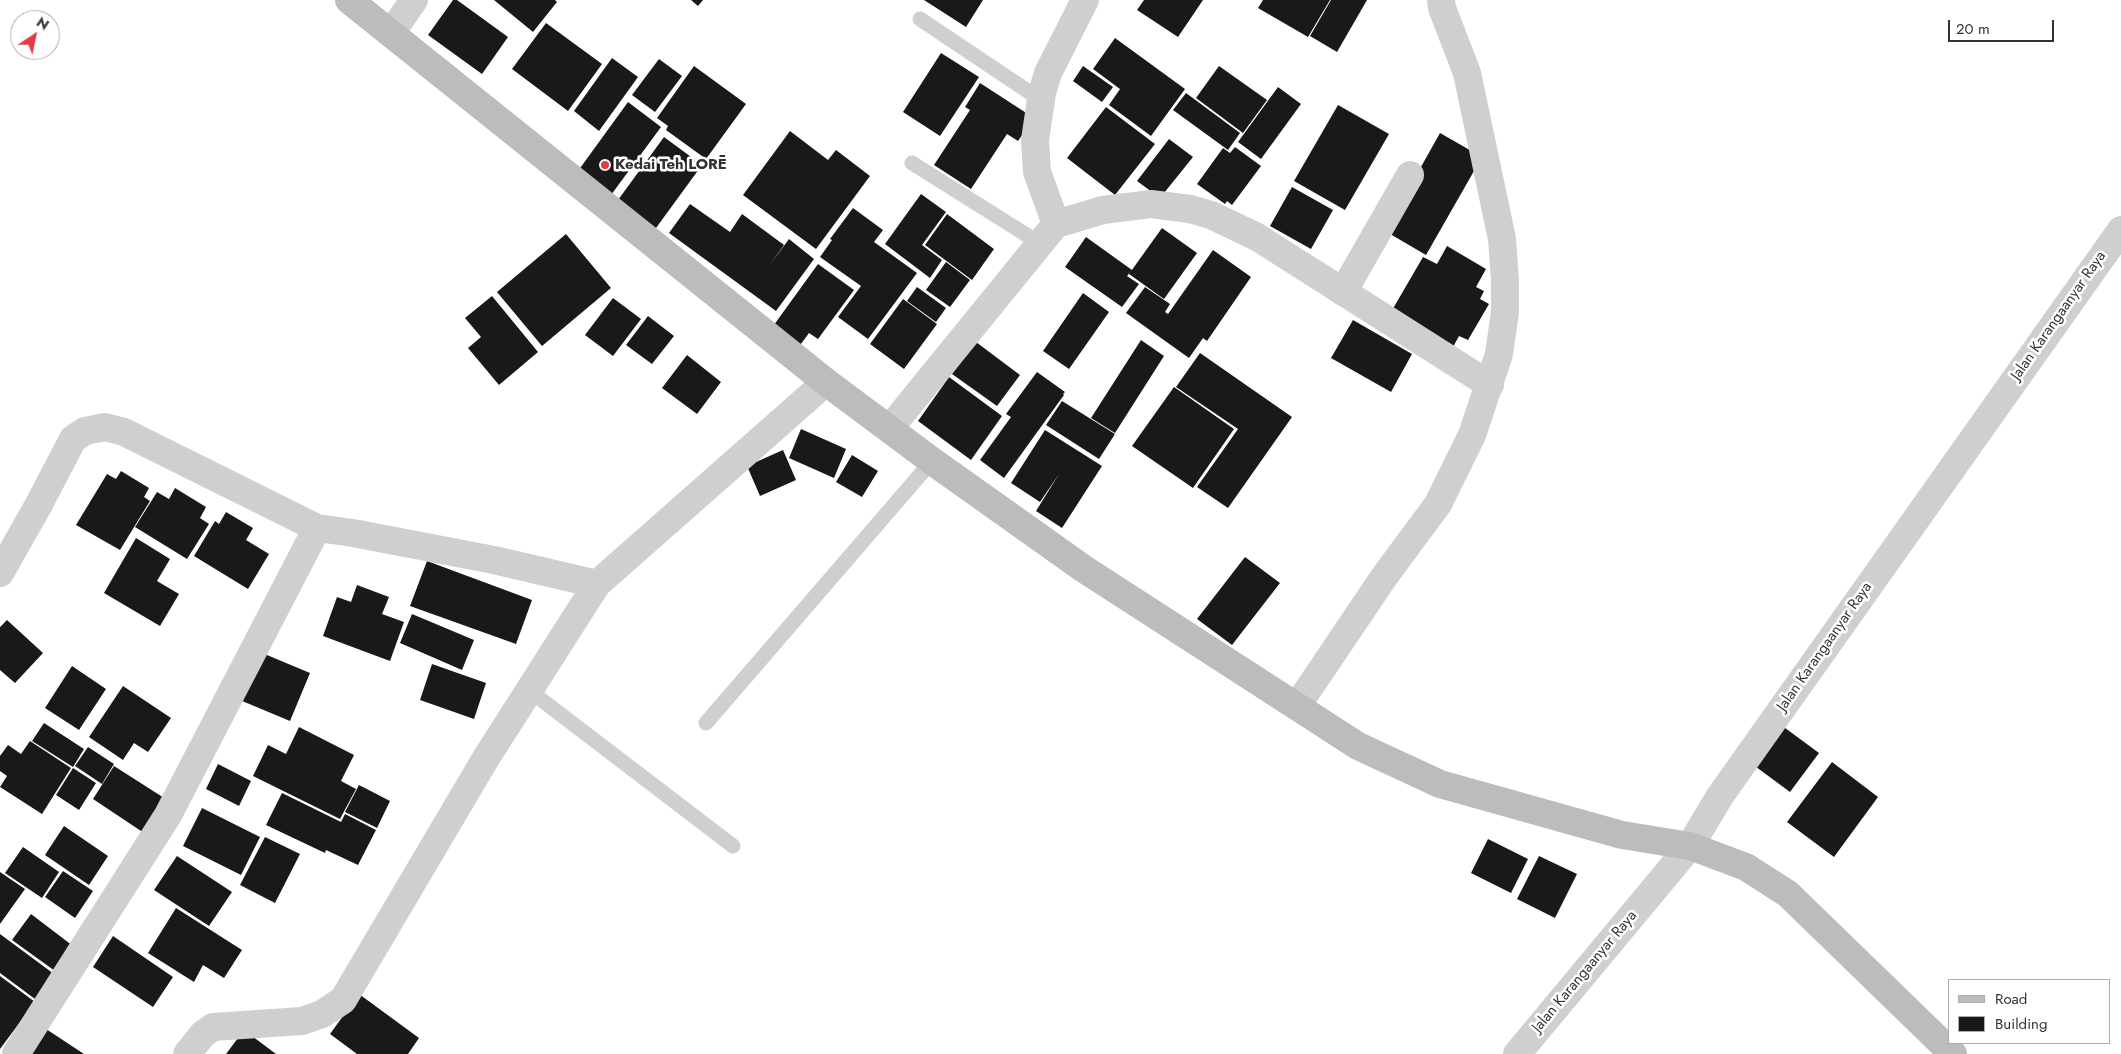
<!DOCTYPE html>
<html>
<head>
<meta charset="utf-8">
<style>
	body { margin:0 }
	#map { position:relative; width:2121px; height:1054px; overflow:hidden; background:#fff; font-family:Jost,sans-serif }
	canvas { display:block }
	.legend { position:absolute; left:1948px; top:979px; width:162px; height:65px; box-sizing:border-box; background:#fff; border:1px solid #adadad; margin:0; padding:6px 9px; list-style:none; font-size:15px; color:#323232 }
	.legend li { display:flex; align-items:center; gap:10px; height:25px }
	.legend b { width:25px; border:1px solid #adadad }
	.north { position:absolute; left:10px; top:10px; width:50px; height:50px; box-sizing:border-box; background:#fff; border:1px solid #adadad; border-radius:50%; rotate:34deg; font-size:14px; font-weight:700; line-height:20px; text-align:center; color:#323232 }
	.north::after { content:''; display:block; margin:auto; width:18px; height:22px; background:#e03d49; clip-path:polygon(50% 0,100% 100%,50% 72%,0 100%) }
	.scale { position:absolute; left:1948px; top:20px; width:106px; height:22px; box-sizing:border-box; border:2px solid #323232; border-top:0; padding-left:6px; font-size:15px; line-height:18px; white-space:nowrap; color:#323232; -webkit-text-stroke:4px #fff; paint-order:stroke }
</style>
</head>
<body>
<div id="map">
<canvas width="2121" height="1054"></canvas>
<ul class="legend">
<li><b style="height:6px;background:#bcbcbc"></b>Road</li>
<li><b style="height:14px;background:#191919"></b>Building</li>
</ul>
<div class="north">N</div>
<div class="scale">20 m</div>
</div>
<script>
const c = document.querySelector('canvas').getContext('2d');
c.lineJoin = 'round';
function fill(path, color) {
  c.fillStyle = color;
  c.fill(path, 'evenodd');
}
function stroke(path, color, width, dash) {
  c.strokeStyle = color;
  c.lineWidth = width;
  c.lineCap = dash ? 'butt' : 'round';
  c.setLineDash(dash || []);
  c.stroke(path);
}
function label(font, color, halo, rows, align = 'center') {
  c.font = font + ' Jost,sans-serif';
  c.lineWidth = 5;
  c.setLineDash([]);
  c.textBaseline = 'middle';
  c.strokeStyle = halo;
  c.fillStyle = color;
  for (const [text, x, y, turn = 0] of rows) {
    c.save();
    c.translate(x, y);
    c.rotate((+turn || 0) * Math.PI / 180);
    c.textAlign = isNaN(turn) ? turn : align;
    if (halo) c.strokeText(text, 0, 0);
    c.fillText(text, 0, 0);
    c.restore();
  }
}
const building = new Path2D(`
	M453,0H457L508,37L482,74L428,35Z
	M494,0H555L557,2L533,32Z
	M691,0H703L698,6Z
	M924,0H983L966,27Z
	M1144,0H1203L1178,37L1137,10Z
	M1263,0H1330L1308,37L1258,8Z
	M1331,0H1367L1337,52L1310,36Z
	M546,23L602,64L568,111L512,69Z
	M1115,38L1185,89L1151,136L1109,105L1120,89L1093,69Z
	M941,53L979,77L940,136L903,112Z
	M612,58L638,77L599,131L574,111Z
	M659,59L682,76L655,112L632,95Z
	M694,66L746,104L706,159L666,130L668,126L657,118Z
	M1083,66L1113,87L1102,102L1073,81Z
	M1219,66L1267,100L1243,133L1196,98Z
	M980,83L1034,118L1018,141L1007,134L971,189L934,165L970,110L965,107Z
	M1278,87L1301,104L1261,159L1238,142Z
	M1186,93L1240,133L1228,150L1173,110Z
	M628,102L661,127L611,195L578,171Z
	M1338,105L1389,134L1345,210L1294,181Z
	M1106,107L1155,144L1115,195L1067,158Z
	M790,131L828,160L836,150L870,176L816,249L743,195Z
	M1440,133L1482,157L1426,255L1385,231Z
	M664,137L702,165L656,228L618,200Z
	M1169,139L1193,157L1160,198L1137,181Z
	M1235,147L1261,166L1232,205L1227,201L1225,204L1197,184L1223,148L1230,153Z
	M1292,187L1333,210L1311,249L1270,226Z
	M921,194L946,212L922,245L942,260L930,278L885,244Z
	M690,204L730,232L742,214L784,245L769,266L789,239L814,259L776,311L669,233Z
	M853,208L883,230L874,242L917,273L868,339L838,317L861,286L820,257L832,240L830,239Z
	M947,214L994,249L972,280L925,245Z
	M1162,228L1197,253L1164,299L1129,274Z
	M566,234L611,288L542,346L497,292Z
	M1086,237L1132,270L1127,276L1139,284L1122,307L1065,267Z
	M1447,246L1486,269L1476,287L1484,291L1480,299L1489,304L1468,340L1459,336L1453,347L1391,312L1423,257L1437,264Z
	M1213,250L1251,277L1207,341L1203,338L1189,358L1126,313L1145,287L1170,304L1165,312L1168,314Z
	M946,262L970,280L950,307L926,290Z
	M818,264L854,290L818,339L809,333L798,348L771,329Z
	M917,287L946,308L936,322L907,301Z
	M1083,293L1109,312L1069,369L1043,351Z
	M492,296L538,352L499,385L468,348L481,337L465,318Z
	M613,298L641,319L613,356L585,335Z
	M903,299L937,324L904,369L870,344Z
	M648,316L674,336L652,364L626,345Z
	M1353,320L1412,354L1391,392L1331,358Z
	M1141,340L1164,356L1115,433L1091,418Z
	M976,342L1020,375L997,406L952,374Z
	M1200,353L1292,417L1228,508L1197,487L1238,429L1176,387Z
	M687,355L721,382L697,414L662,388Z
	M1037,372L1065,392L1063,394L1064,395L1004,478L980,460L1011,417L1006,414Z
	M949,377L1002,416L971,460L918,421Z
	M1174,387L1234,429L1193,488L1132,446Z
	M1062,401L1115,434L1099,459L1046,425Z
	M801,429L846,449L834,478L789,458Z
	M1045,430L1102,466L1062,528L1036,511L1059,474L1040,502L1011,483Z
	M783,450L796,480L760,496L747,466Z
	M852,455L878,471L862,497L836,482Z
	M121,471L149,488L144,497L150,501L120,550L76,525L107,474L116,479Z
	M175,488L206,507L200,518L209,524L187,559L135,527L157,492L169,499Z
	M226,512L253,528L246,540L269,554L248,589L194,556L215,521L219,524Z
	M136,538L170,559L157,581L179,594L160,626L104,593Z
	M1245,557L1280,583L1232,645L1197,619Z
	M427,561L532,600L516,644L410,606Z
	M357,585L389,597L382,614L404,622L390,661L323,636L337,597L351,602Z
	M412,614L474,640L462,670L400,643Z
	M7,620L43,653L15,683L0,670V627Z
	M255,650L310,673L290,721L235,698Z
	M432,664L486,683L474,719L420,700Z
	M72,666L106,689L79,730L45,708Z
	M123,686L171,718L148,752L134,743L123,760L89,737Z
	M1777,722L1819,753L1790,792L1748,761Z
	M44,723L84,749L73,767L32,741Z
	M299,727L354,755L341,781L356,789L340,819L253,776L268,745L286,754Z
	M30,741L71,768L42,814L0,787L7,776L0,771V756L8,745L21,754Z
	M88,747L114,764L102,784L75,766Z
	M1832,762L1878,797L1834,857L1787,822Z
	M218,764L251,781L239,806L206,789Z
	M114,766L172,803L150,837L93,799Z
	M73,768L96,783L79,810L56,795Z
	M359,785L390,801L377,828L345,812Z
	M282,793L341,822L345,814L376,830L358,865L326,850L325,853L266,825Z
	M202,808L260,837L241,875L183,846Z
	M64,826L108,856L89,885L45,855Z
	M265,837L300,854L275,903L240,885Z
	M1488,839L1528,859L1511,893L1471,873Z
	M23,847L59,872L42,898L5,873Z
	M177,856L232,892L209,926L154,890Z
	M1539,856L1577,874L1555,918L1517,899Z
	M63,871L93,891L75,918L45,897Z
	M0,872L25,889L0,924Z
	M176,908L242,950L224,978L203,965L194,982L148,953Z
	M31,914L73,946L55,971L12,940Z
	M0,934L54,974L35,999L0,973Z
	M113,936L173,977L153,1007L93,967Z
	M0,976L35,1002L0,1049Z
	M359,994L419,1038L408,1054H357L330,1034Z
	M43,1027L84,1054H25Z
	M244,1030L276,1054H226Z`);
const service = new Path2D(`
	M920,19L1041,100
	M912,163L1041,244
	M530,691L733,846
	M706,723L932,461`);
const minor = new Path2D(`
	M391,33L414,0
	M1056,224L1037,172L1035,140L1042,93L1048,73L1085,0
	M1343,292L1410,175
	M890,428L1056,224L1103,210L1151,204L1190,209L1211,215L1257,237L1490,385
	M0,573L38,506L73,439L85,431L105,427L124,432L317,528
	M597,584L826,382
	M1297,706L1384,577L1438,504L1472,435L1499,354L1505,312V280L1502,239L1467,73L1442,8L1441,0
	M16,1054L168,815L317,528L353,533L494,560L597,584L486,758L343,1000L322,1014L302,1021L213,1027L203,1034L187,1054
	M1517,1054L1690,846L1720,796L2121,230`);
const secondary = new Path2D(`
	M349,0L826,382L932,461L1084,569L1358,746L1440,784L1622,835L1690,846L1746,867L1788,894L1953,1054`);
const markers = [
	[605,165,5,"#e03d49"]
];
const poiNames = [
	["Kedai Teh LORĒ",615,165]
];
const streetNames = [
	["Jalan Karangaanyar Raya",2059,316,-55],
	["Jalan Karangaanyar Raya",1825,647,-55],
	["Jalan Karangaanyar Raya",1585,972,-50]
];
fill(building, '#191919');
stroke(service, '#cfcfcf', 15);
stroke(minor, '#cfcfcf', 28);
stroke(secondary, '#bcbcbc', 28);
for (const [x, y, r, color] of markers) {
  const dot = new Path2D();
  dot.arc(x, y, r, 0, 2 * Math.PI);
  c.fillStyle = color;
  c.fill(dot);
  stroke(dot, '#fff', 2);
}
label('bold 15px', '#323232', '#fff', poiNames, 'left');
label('15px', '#323232', '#fff', streetNames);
</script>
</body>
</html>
